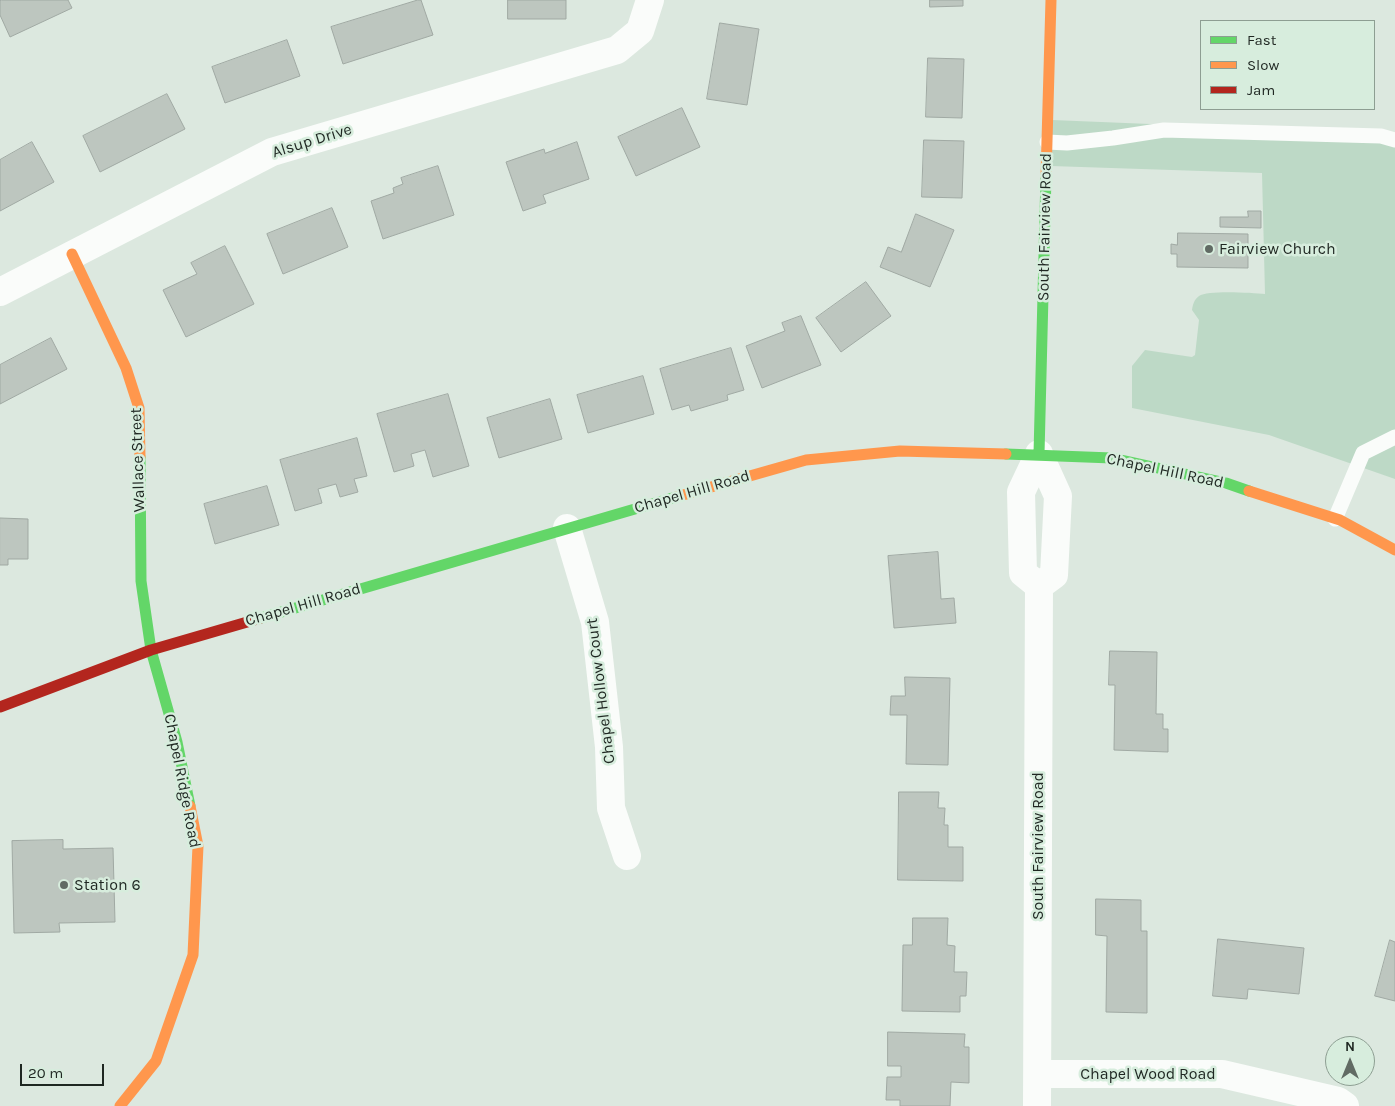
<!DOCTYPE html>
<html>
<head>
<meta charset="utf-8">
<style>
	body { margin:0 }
	#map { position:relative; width:1395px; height:1106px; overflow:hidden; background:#dce8df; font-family:Karla,sans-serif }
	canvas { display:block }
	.legend { position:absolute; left:1200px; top:20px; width:175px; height:90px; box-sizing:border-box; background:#d7eddd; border:1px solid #8d9e92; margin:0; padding:6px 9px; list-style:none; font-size:15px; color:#1f2722 }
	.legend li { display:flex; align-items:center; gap:10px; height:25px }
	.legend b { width:25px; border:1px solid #8d9e92 }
	.north { position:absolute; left:1325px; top:1036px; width:50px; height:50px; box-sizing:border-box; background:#d7eddd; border:1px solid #8d9e92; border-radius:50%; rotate:0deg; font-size:14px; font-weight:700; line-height:20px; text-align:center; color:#1f2722 }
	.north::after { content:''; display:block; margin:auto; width:18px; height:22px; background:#616b64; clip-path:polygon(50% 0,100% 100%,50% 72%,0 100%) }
	.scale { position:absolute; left:20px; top:1064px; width:84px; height:22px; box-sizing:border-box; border:2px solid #1f2722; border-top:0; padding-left:6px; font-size:15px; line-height:18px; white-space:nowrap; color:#1f2722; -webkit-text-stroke:4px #d7eddd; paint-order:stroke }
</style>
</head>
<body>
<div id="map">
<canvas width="1395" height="1106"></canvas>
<ul class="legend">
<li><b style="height:6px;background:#63d668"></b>Fast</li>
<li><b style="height:6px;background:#ff974d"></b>Slow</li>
<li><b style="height:6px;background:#b3261e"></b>Jam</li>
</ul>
<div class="north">N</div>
<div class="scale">20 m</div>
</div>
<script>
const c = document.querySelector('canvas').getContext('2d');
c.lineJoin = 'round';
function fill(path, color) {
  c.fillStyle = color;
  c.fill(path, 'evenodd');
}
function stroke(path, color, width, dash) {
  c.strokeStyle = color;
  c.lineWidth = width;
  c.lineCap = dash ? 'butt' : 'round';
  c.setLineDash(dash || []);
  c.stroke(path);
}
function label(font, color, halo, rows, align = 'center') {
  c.font = font + ' Karla,sans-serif';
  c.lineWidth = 5;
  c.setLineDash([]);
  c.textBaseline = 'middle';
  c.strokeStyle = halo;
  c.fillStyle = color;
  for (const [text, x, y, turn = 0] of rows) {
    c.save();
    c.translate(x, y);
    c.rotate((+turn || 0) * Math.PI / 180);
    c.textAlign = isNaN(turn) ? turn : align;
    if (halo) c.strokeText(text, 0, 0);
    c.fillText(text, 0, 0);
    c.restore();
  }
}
const green = new Path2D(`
	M1052,120L1395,134V479L1269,435L1132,408V366L1145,350L1192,357L1195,355L1199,320L1192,310C1193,304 1194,300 1199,296C1208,290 1252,293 1265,294L1262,173L1051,166Z`);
const building = new Path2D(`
	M2,0H68L72,8L10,37L0,15V1Z
	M418,0H421L433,35L343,64L331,27Z
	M508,0H566V19H508Z
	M930,0H963V6L930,7Z
	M720,23L759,29L747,105L707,99Z
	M287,40L300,76L225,103L212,67Z
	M928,58L964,59L962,118L926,117Z
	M167,94L185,129L100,172L83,136Z
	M682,108L700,147L636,176L618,137Z
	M924,140L964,141L962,198L922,197Z
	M32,142L54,182L0,211V160Z
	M577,142L589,179L543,195L546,203L523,211L506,162L544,149L545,153Z
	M438,166L454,215L383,239L371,201L394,193L393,188L403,184L401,178Z
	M332,208L348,247L283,274L267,234Z
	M1248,211H1261V228L1220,227V217H1248Z
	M916,214L954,230L930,287L880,267L888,247L901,252Z
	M1178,233L1248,234V268L1177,267V254H1171V244L1177,245Z
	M225,246L254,304L186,337L163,290L197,274L191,263Z
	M866,282L891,316L841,352L816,318Z
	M801,316L821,365L762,388L746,346L785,331L782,323Z
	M51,338L67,369L0,404V365Z
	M731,348L744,390L727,395L728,400L691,411L689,405L672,410L660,369Z
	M643,376L654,414L588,433L577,395Z
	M448,394L469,466L433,477L425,450L411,454L414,466L394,472L377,414Z
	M550,399L562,439L499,458L487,418Z
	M357,438L367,476L354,479L358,492L340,497L336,484L318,489L322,503L295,511L280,460Z
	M267,486L279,525L215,544L204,504Z
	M0,518L28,519V559H8V565H0Z
	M938,552L941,599L954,598L956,623L894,628L888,556Z
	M1110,651L1157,652L1156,714H1163V729H1168V752L1114,750L1115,685H1109Z
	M905,677L950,678L948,765L906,764L907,715H890L891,696H905Z
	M899,792H939L938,808H945L944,825H948V847H963V881L898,880Z
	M63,840V849L113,848L115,922L59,923L60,932L14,933L12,841Z
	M1096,899L1141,900V931H1147V1013L1106,1012L1107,936L1096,935Z
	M913,918H948L947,945L955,946L954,972H967L966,996H960V1012L902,1011L903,945H912Z
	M1218,939L1304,948L1299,994L1248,989L1247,999L1213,996Z
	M1390,940L1395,942V1001L1375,996Z
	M888,1032L965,1034L964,1047H969V1083L951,1082L950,1106H900V1100H886L887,1077H901V1066H888Z`);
const lane = new Path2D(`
	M1047,142L1067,143L1113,138L1164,130L1381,136L1395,140
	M1335,519L1363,453L1395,437`);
const street = new Path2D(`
	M0,292L272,152L617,50L640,31L650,0
	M1039,454L1021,492L1023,573L1039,586
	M1039,454L1058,496L1054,575L1039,586
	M567,528L595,622L609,747L611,808L627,856
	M1038,1074H1222L1338,1101L1345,1106
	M1037,1106L1039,586`);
const fast = new Path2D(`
	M1006,454L1112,458L1226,483L1249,491
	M1039,454L1046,176
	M140,457L141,581L151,650L177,742L190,806
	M261,618L676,497`);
const slow = new Path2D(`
	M1046,176L1051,0
	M72,254L126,368L139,408L140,457
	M1249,491L1340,520L1395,550
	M676,497L806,460L900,451L1006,454
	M120,1106L156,1061L193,955L198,846L190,806`);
const jam = new Path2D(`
	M0,707L151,650L261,618`);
const markers = [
	[1209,249,5,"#616b64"],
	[64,885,5,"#616b64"]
];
const streetNames = [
	["Alsup Drive",312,141,-17],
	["South Fairview Road",1045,227,-89],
	["Wallace Street",138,460,-92],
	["Chapel Hill Road",1165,471,12],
	["Chapel Hill Road",692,492,-16],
	["Chapel Hill Road",303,605,-16],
	["Chapel Hollow Court",601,691,-97],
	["Chapel Ridge Road",182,781,79],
	["South Fairview Road",1038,846,-90],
	["Chapel Wood Road",1148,1074]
];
const poiNames = [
	["Fairview Church",1219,249],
	["Station 6",74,885]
];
fill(green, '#bdd9c6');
fill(building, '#bdc6bf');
stroke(building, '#a0a9a3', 1);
stroke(lane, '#fafcfa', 15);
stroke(street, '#fafcfa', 28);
stroke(fast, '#63d668', 11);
stroke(slow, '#ff974d', 11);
stroke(jam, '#b3261e', 11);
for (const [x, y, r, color] of markers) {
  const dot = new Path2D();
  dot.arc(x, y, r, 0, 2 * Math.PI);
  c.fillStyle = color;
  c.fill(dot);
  stroke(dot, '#d7eddd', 2);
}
label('16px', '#1f2722', '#d7eddd', streetNames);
label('16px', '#1f2722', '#d7eddd', poiNames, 'left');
</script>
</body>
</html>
